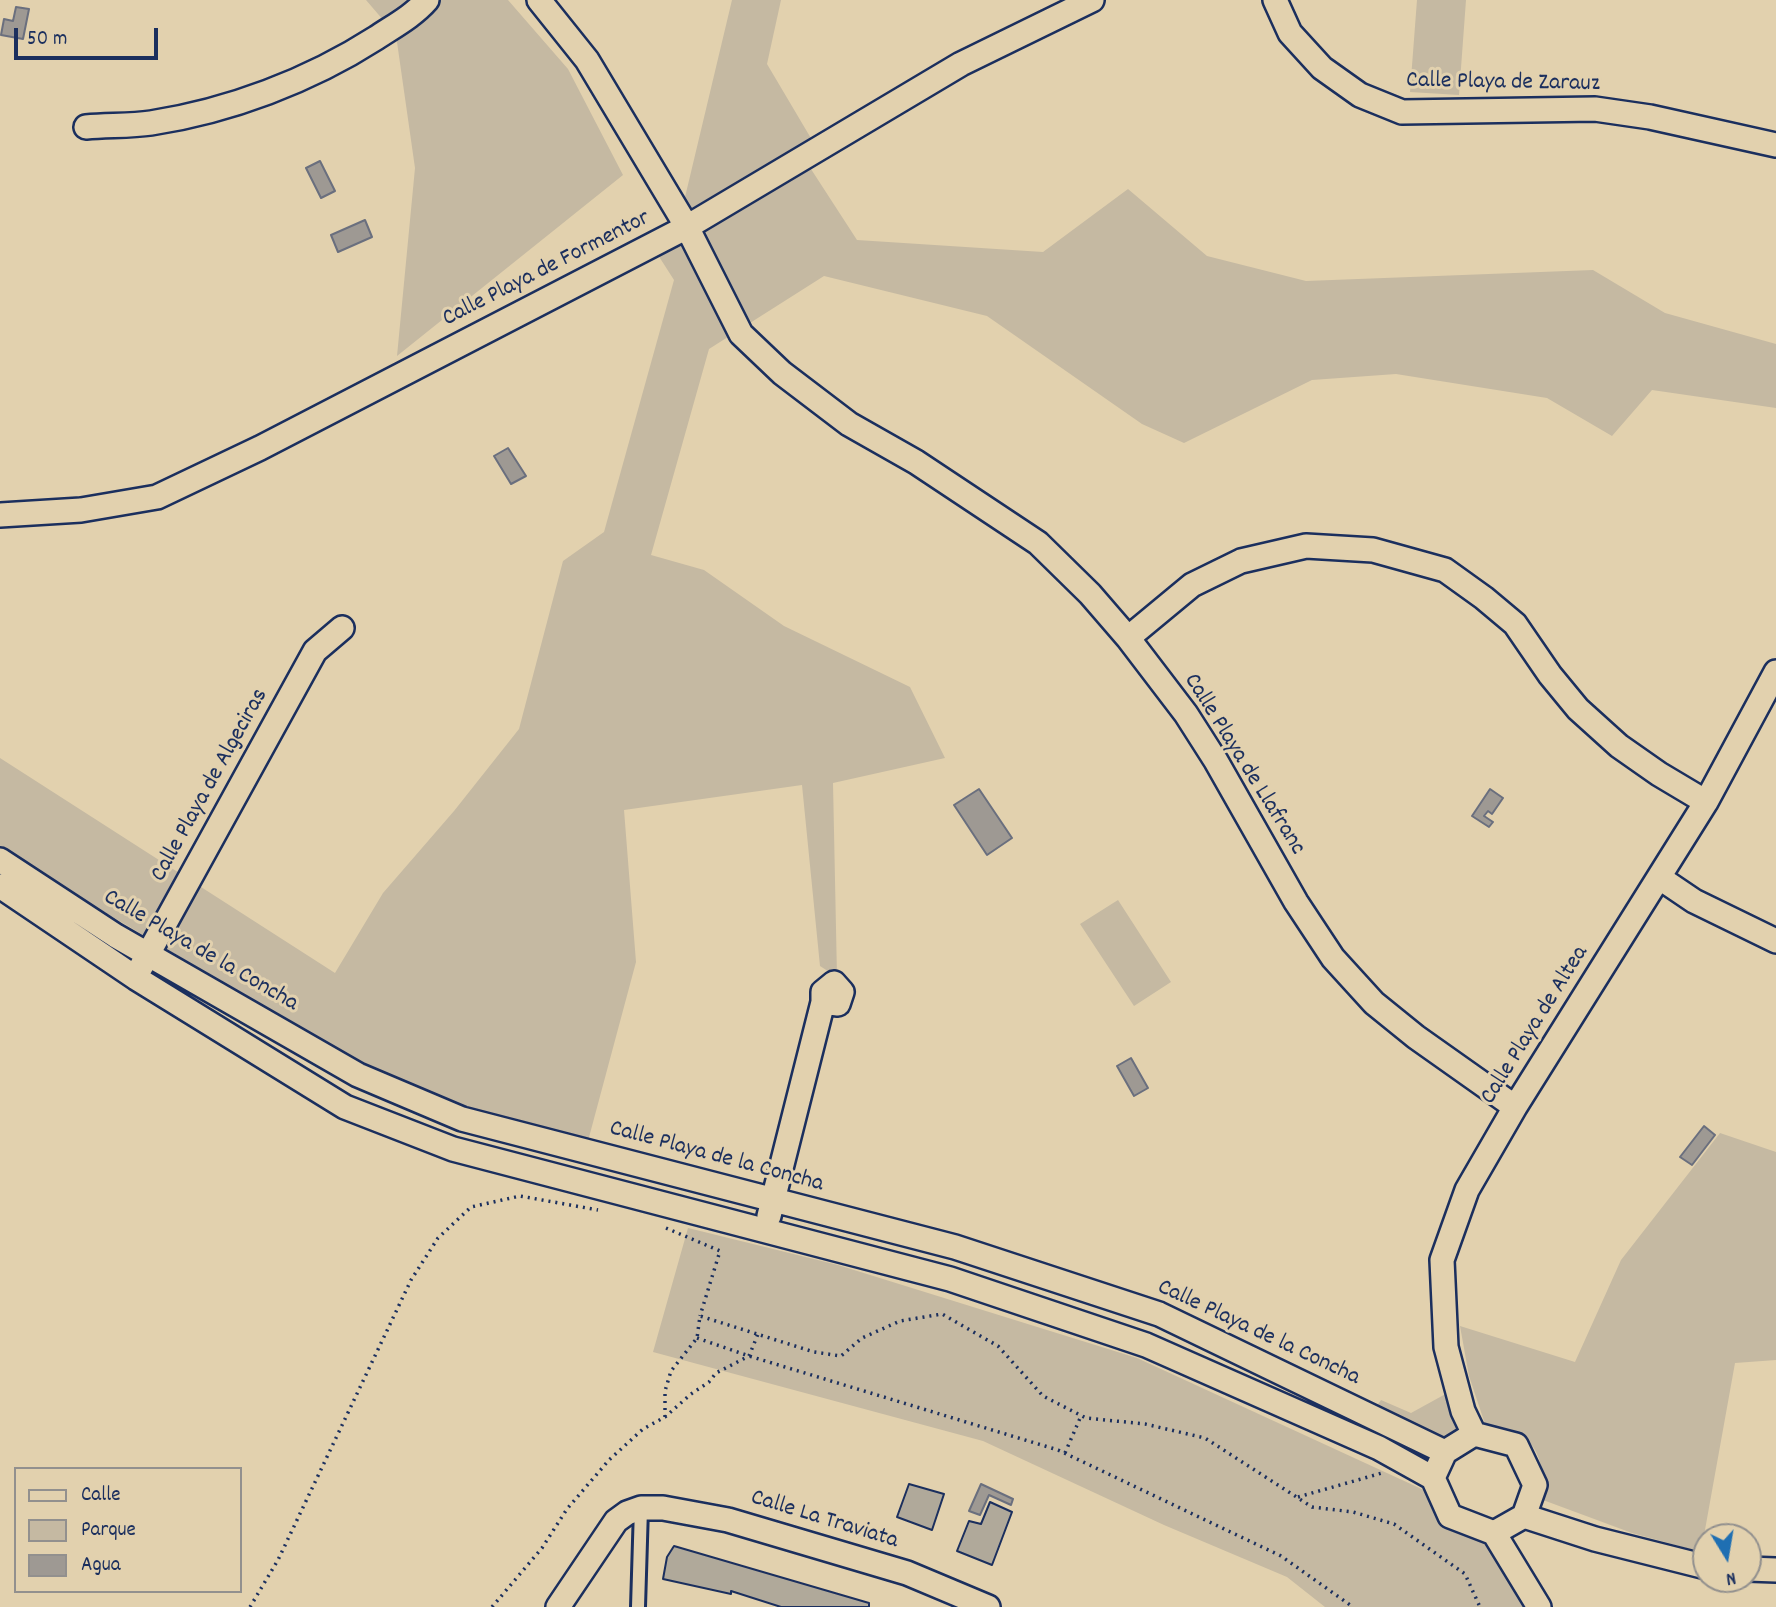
<!DOCTYPE html>
<html>
<head>
<meta charset="utf-8">
<style>
	body { margin:0 }
	#map { position:relative; width:1776px; height:1607px; overflow:hidden; background:#e2d1ae; font-family:Dekko,sans-serif }
	canvas { display:block }
	.legend { position:absolute; left:14px; top:1467px; width:228px; height:126px; box-sizing:border-box; background:#e2d1ae; border:2px solid #92908e; margin:0; padding:9px 12px; list-style:none; font-size:21px; color:#1b2f5e }
	.legend li { display:flex; align-items:center; gap:14px; height:35px }
	.legend b { width:35px; border:2px solid #92908e }
	.north { position:absolute; left:1692px; top:1523px; width:70px; height:70px; box-sizing:border-box; background:#e2d1ae; border:2px solid #92908e; border-radius:50%; rotate:169deg; font-size:19px; font-weight:700; line-height:28px; text-align:center; color:#1b2f5e }
	.north::after { content:''; display:block; margin:auto; width:24px; height:32px; background:#1f6fb2; clip-path:polygon(50% 0,100% 100%,50% 72%,0 100%) }
	.scale { position:absolute; left:14px; top:28px; width:144px; height:32px; box-sizing:border-box; border:4px solid #1b2f5e; border-top:0; padding-left:9px; font-size:21px; line-height:24px; white-space:nowrap; color:#1b2f5e; -webkit-text-stroke:5px #e2d1ae; paint-order:stroke }
</style>
</head>
<body>
<div id="map">
<canvas width="1776" height="1607"></canvas>
<ul class="legend">
<li><b style="height:9px;background:#e2d1ae"></b>Calle</li>
<li><b style="height:19px;background:#c5b9a2"></b>Parque</li>
<li><b style="height:19px;background:#9e9993"></b>Agua</li>
</ul>
<div class="north">N</div>
<div class="scale">50 m</div>
</div>
<script>
const c = document.querySelector('canvas').getContext('2d');
c.lineJoin = 'round';
function fill(path, color) {
  c.fillStyle = color;
  c.fill(path, 'evenodd');
}
function stroke(path, color, width, dash) {
  c.strokeStyle = color;
  c.lineWidth = width;
  c.lineCap = dash ? 'butt' : 'round';
  c.setLineDash(dash || []);
  c.stroke(path);
}
function label(font, color, halo, rows, align = 'center') {
  c.font = font + ' Dekko,sans-serif';
  c.lineWidth = 6;
  c.setLineDash([]);
  c.textBaseline = 'middle';
  c.strokeStyle = halo;
  c.fillStyle = color;
  for (const [text, x, y, turn = 0] of rows) {
    c.save();
    c.translate(x, y);
    c.rotate((+turn || 0) * Math.PI / 180);
    c.textAlign = isNaN(turn) ? turn : align;
    if (halo) c.strokeText(text, 0, 0);
    c.fillText(text, 0, 0);
    c.restore();
  }
}
const green = new Path2D(`
	M366,0H508L568,69L623,175L397,356L415,168L396,35Z
	M732,0H781L767,64L812,140L681,214Z
	M1417,0H1466L1459,95L1410,92Z
	M809,166L857,240L1043,252L1128,189L1207,256L1306,281L1593,270L1665,313L1776,344V408L1652,390L1612,436L1547,398L1396,374L1312,380L1184,443L1142,424L987,316L824,276L709,349L651,555L704,570L784,626L910,687L945,758L833,783L837,977L820,966L802,785L624,810L636,962L588,1141L451,1106L362,1065L0,850V758L335,973L383,893L454,811L519,729L563,561L604,532L674,280L658,255Z
	M1118,900L1171,982L1134,1006L1080,924Z
	M1720,1133L1776,1152V1360L1735,1363L1701,1552L1632,1533L1543,1500C1544,1474 1542,1446 1517,1432C1509,1427 1495,1427 1485,1424L1469,1376L1460,1326L1575,1362L1621,1260Z
	M688,1228L838,1265L1137,1358L1426,1491L1441,1525L1487,1541L1525,1607H1325L1287,1577L1164,1525L983,1441L653,1352Z
	M1451,1391L1465,1432L1445,1447L1374,1410L1381,1400L1411,1413Z`);
const water = new Path2D(`
	M16,7L29,9L23,39L1,35L4,19L13,21Z
	M320,161L335,191L321,198L306,168Z
	M365,220L372,237L338,252L331,235Z
	M508,448L526,476L511,484L494,456Z
	M979,789L1012,838L987,855L954,805Z
	M1490,789L1503,798L1492,814L1488,811L1484,816L1493,822L1489,827L1472,816Z
	M1131,1058L1148,1088L1134,1096L1117,1066Z
	M1704,1126L1715,1135L1692,1165L1680,1157Z
	M981,1484L1013,1499L1011,1505L989,1495L980,1515L969,1511Z`);
const building = new Path2D(`
	M909,1484L944,1494L932,1530L897,1517Z
	M990,1502L1012,1512L992,1565L957,1551L969,1521L981,1524Z
	M674,1546L869,1603V1607H781L731,1591V1594L663,1579L667,1557Z`);
const path = new Path2D(`
	M666,1228L720,1251L700,1316
	M697,1338L749,1356L1058,1450L1281,1556L1353,1607
	M665,1417V1391L671,1371L697,1338L700,1316L814,1352L841,1356L862,1338L900,1321L942,1314L998,1346L1043,1396L1086,1418L1145,1424L1205,1438L1312,1507L1353,1512L1394,1524L1465,1574L1480,1607
	M1065,1453L1081,1416
	M1298,1497L1382,1473
	M250,1607L278,1560L411,1280L438,1238L471,1207L520,1196L598,1210
	M492,1607L542,1548L567,1509L609,1460L643,1429L665,1417L691,1394L709,1382L716,1373L749,1356L758,1334`);
const lane = new Path2D(`
	M638,1607L641,1508`);
const street = new Path2D(`
	M539,0L587,60L687,227L741,334L782,373L849,424L916,462L1038,543L1090,594L1128,638L1186,714L1216,761L1296,902L1333,958L1374,1003L1416,1037L1515,1107
	M1275,0L1290,33L1322,68L1360,95L1402,112L1595,109L1650,117L1776,145
	M86,127C107,125 130,126 151,123C229,111 309,81 376,38C394,26 413,16 427,0
	M0,515L81,510L157,497L260,448L687,227L961,64L1092,0
	M1128,638L1192,585L1241,561L1306,546L1373,550L1445,570L1484,598L1515,624L1550,675L1578,709L1619,746L1659,774L1706,802
	M0,860L116,936L358,1075L462,1119L955,1247L1159,1314L1445,1452
	M1660,878L1694,901L1776,941
	M0,886L136,978L345,1107L453,1149L950,1279L1146,1345L1379,1448L1433,1478
	M141,967L315,651L342,628
	M834,983L842,992L838,1004L823,1002V992Z
	M769,1216L823,1002
	M1474,1434L1463,1411L1446,1347L1442,1260L1467,1190L1515,1107L1706,802L1776,672
	M1474,1434L1516,1445L1535,1485L1524,1516L1494,1533L1450,1516L1433,1478L1445,1452Z
	M1524,1516L1595,1539L1706,1567
	M1494,1533L1539,1607
	M1748,1569L1776,1570
	M558,1607L616,1521L627,1513L641,1508H663L728,1520L907,1573L988,1607`);
const streetNames = [
	["Calle Playa de Zarauz",1503,84,1],
	["Calle Playa de Formentor",547,270,-27],
	["Calle Playa de Llafranc",1243,765,58],
	["Calle Playa de Algeciras",211,786,-61],
	["Calle Playa de la Concha",200,952,30],
	["Calle Playa de Altea",1536,1026,-58],
	["Calle Playa de la Concha",716,1158,15],
	["Calle Playa de la Concha",1258,1334,25],
	["Calle La Traviata",824,1521,17]
];
fill(green, '#c5b9a2');
fill(water, '#9e9993');
stroke(water, '#6a6f7e', 2);
fill(building, '#b0a99a');
stroke(building, '#1b2f5e', 2);
stroke(lane, '#1b2f5e', 18);
stroke(street, '#1b2f5e', 28);
stroke(path, '#1b2f5e', 3.5, [2, 5]);
stroke(lane, '#e2d1ae', 12);
stroke(street, '#e2d1ae', 23);
label('24px', '#1b2f5e', '#e2d1ae', streetNames);
</script>
</body>
</html>
